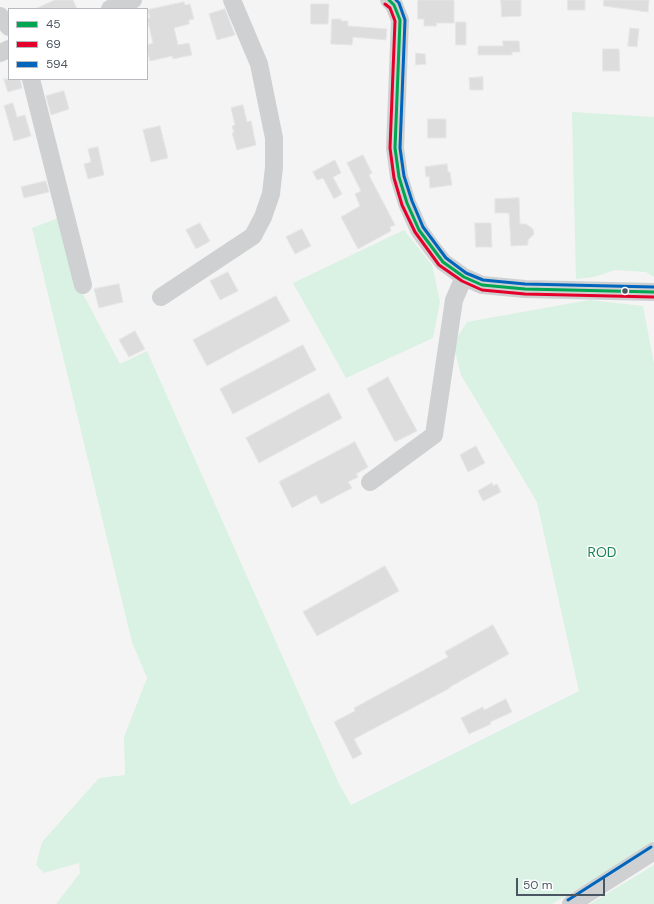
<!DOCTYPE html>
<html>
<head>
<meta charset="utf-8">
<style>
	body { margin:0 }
	#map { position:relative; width:654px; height:904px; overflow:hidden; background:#f4f4f4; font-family:"DM Sans",sans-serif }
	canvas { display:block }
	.legend { position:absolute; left:8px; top:8px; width:140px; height:72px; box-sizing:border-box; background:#fff; border:1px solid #b7bbc0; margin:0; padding:5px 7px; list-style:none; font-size:12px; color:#4a5661 }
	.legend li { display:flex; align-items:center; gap:8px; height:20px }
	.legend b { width:20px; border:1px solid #b7bbc0 }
	.scale { position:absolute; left:516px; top:878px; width:89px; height:18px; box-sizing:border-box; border:2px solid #4a5661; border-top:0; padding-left:5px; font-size:12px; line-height:14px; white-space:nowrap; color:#4a5661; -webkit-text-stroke:3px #fff; paint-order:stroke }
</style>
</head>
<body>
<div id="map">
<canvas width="654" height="904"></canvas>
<ul class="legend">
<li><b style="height:5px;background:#00a651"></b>45</li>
<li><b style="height:5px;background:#e4002b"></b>69</li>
<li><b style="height:5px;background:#0065bd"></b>594</li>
</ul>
<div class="scale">50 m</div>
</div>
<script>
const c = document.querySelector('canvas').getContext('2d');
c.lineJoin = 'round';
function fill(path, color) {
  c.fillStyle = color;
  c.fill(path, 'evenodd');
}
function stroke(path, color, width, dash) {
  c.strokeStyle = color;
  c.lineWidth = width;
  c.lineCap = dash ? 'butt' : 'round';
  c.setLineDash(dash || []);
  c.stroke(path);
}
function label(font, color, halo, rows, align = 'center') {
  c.font = font + ' "DM Sans",sans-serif';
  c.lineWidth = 3;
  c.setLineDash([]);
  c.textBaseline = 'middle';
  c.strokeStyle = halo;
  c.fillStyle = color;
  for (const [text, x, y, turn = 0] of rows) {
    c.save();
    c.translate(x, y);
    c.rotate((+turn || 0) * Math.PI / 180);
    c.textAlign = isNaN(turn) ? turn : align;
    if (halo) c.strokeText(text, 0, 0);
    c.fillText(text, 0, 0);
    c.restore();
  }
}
const green = new Path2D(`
	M572,112L654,117V277L646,272L615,270L594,277L576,279Z
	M61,217L74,277L120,364L147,351L339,784L351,805L579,691L537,502L461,375L453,344L467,322L589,300L643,306L654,364V841L633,856L552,904H56L80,873L79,863L44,873L36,865L42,842L99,778L125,775L124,737L147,678L132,642L32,228Z
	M404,230L432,265L440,301L433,338L346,378L293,283Z
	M654,865V904H590Z`);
const building = new Path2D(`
	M55,0H73L77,9H35Z
	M418,0H454V23H436L437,26H424V19H418Z
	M501,0H521V16L502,17Z
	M568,0H585V10H568Z
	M604,0H649L648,12L604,6Z
	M184,2L185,5L190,4L194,19L189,20V24L174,28L178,45L189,43L192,55L173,59L172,56L150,61L147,50V45L153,43L147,18H150L148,10Z
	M311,4H329L328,24H311Z
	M225,9L235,35L217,40L209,14Z
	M332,19H341V21H348V26L387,29L386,40L353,37L352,45L331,44Z
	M456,22H466V45H456Z
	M630,28L639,29L637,47L628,46Z
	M503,41H519L520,52H512V55H478V46H503Z
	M603,49H619L620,71H603Z
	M416,53L425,54L426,64L416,65Z
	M483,77V90H470L469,78Z
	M4,79H20L22,88L8,92Z
	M64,91L69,109L51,115L46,96Z
	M13,103L17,117L25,115L31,136L14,141L4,106Z
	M243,105L247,122L251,121L256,145L237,150L232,133H234L232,126L235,125L231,108Z
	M428,119H446V138H428Z
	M160,126L168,158L151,162L143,130Z
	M98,147L104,175L88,179L84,164L91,162L88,149Z
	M363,155L372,173L369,175L371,179L395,225L390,227L391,231L358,249L341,217L360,206L355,194L361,191L347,163Z
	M335,160L341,173L333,177L342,194L334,199L323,178L317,180L313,172Z
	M447,164L448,172H450L452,185L430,188L429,176L426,177L425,167Z
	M46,181L49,192L24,198L21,187Z
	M519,198L520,224H526L533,229L534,234L528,240V245L511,246L509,213H495V199Z
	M200,223L210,241L196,249L186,230Z
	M475,223H491L492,247H476Z
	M302,229L311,246L295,254L286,237Z
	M228,272L238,291L220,300L210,281Z
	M119,284L123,302L99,308L94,289Z
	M276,296L290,321L207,366L193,340Z
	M135,331L145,349L129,357L119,340Z
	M303,345L316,370L233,414L220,389Z
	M388,377L417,431L395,442L367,389Z
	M329,393L342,418L259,463L246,438Z
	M355,442L368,467L356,474L358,477L348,482L352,488L321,504L316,495L292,508L279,482Z
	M476,446L485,463L468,472L460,455Z
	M492,483L493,486L497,484L501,492L483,501L478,491Z
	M385,566L399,591L317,636L303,612Z
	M493,625L509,654L450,687V688L354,739L362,754L353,759L334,722L355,711L354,708L448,657L445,652Z
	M506,699L512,712L490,722L491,724L469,734L461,718L483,707L484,710Z`);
const minor = new Path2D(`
	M389,0L394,5L400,20L395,148L399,177L407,203L419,230L432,248L443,262L464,277L482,285L525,289L654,292
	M110,9L133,0
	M0,16L9,27
	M0,53L9,49
	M31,79L83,285
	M161,297L253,236L263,217L271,194L274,167V138L259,64L232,0
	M370,482L434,435L454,300L464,277
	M571,904L654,851`);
const bus1 = new Path2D(`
	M389,0L394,5L400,20L395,148L399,177L407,203L419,230L443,262L464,277L482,285L525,289L654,292`);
const bus2 = new Path2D(`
	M385,4L390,8L395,21L390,148L394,178L402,205L415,232L439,265L462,281L482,290L525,294L654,297`);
const bus3 = new Path2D(`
	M396,0L399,3L405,20L400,148L404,176L412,201L423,227L446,258L466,273L483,280L525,284L654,287
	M568,900L651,847`);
const markers = [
	[625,291,3.5,"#4a5661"]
];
const parkNames = [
	["ROD",602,553]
];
fill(green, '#d9f2e3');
fill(building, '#ddddde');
stroke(building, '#e5e6e7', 1);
stroke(minor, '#ced0d2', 18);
stroke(bus1, '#00a651', 3);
stroke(bus2, '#e4002b', 3);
stroke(bus3, '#0065bd', 3);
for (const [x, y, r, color] of markers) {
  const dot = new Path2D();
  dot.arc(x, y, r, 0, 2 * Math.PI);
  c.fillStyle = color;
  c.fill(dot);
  stroke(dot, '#fff', 1.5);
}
label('14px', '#17864f', '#fff', parkNames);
</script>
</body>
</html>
